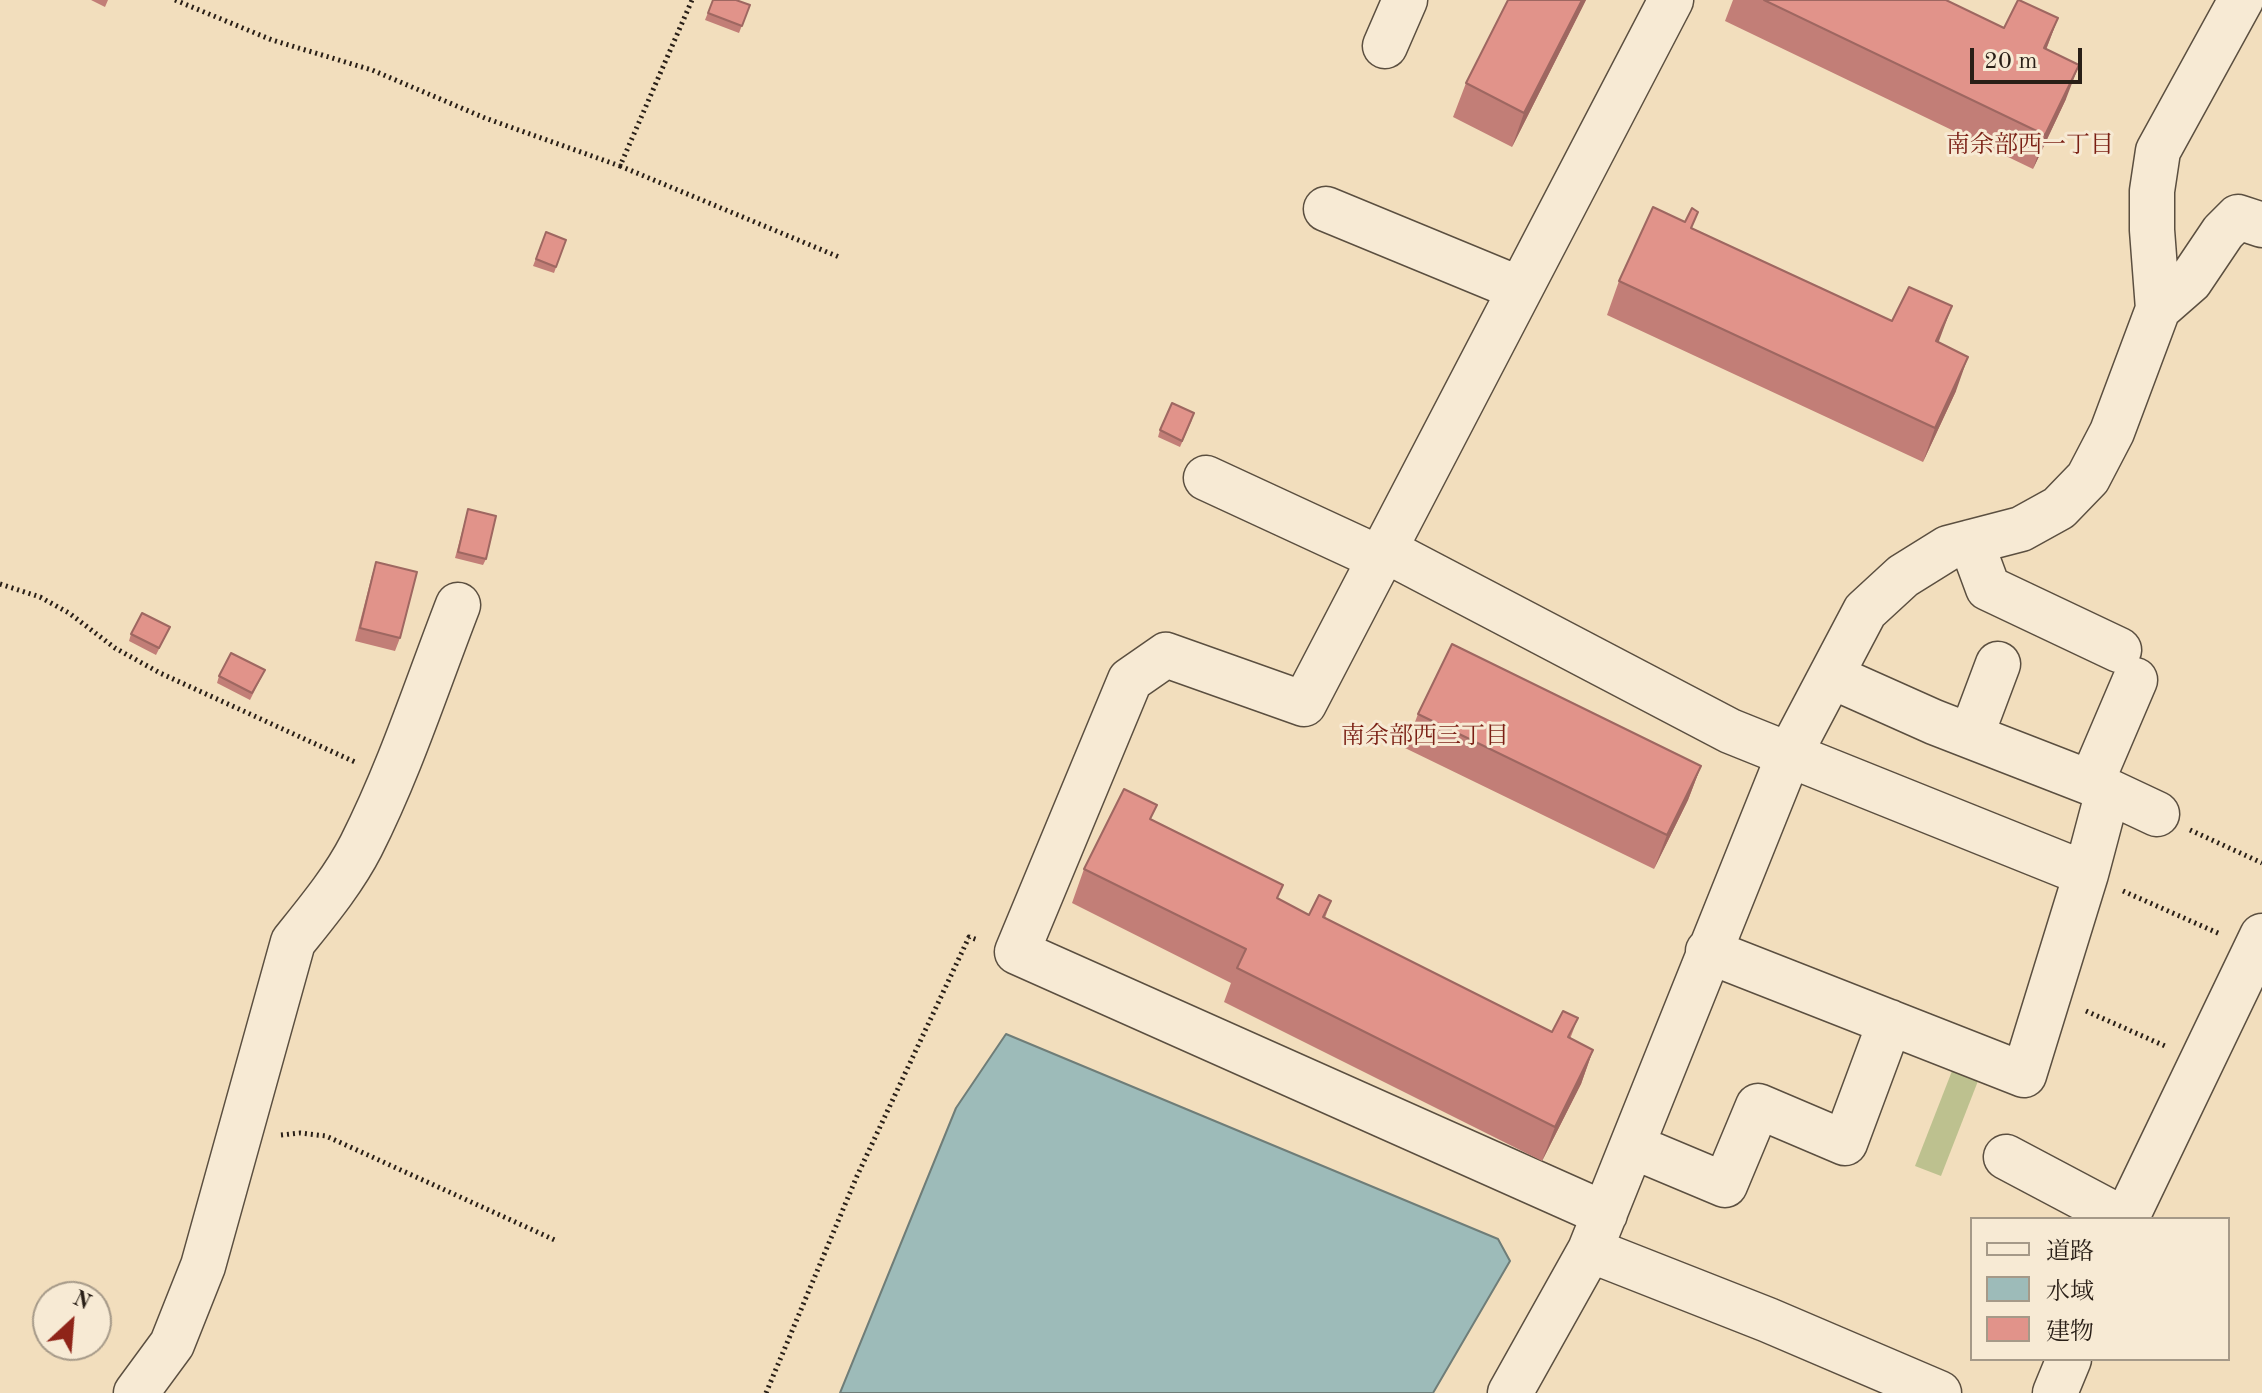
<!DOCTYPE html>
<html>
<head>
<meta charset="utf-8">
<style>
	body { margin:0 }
	#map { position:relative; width:2262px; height:1393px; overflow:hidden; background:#f2debd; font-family:"Old Standard TT","Noto Serif JP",serif }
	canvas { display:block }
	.legend { position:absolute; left:1970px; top:1217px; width:260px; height:144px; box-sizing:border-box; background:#f7ead4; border:2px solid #a59988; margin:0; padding:10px 14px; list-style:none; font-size:24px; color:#291f17 }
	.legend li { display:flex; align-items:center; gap:16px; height:40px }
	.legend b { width:40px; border:2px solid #a59988 }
	.north { position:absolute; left:32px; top:1281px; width:80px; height:80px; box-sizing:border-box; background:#f7ead4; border:2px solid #a59988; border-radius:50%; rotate:26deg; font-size:22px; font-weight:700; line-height:32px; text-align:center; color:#291f17 }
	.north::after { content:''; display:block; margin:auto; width:28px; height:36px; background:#8f2418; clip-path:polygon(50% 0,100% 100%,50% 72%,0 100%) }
	.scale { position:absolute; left:1970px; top:48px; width:112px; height:36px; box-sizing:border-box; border:4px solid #291f17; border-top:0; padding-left:10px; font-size:24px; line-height:28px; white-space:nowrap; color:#291f17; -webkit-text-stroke:6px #f7ead4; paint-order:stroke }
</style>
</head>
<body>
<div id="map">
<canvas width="2262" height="1393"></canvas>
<ul class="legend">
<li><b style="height:10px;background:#f7ead4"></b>道路</li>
<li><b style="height:22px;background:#9dbbb9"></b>水域</li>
<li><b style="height:22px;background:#e1938a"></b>建物</li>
</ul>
<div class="north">N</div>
<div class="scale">20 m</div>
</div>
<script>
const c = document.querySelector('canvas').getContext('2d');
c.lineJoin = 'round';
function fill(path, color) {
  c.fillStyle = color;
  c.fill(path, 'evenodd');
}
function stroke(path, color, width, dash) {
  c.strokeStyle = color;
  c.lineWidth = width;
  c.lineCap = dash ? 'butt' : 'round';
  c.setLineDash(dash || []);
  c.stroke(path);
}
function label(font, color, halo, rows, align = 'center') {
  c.font = font + ' "Old Standard TT","Noto Serif JP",serif';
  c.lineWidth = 6;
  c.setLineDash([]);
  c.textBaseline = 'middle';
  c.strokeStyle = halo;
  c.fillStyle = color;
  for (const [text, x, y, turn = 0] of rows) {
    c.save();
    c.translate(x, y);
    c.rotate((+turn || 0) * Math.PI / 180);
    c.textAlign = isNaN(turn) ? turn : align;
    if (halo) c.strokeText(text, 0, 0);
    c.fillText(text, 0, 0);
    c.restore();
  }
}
const green = new Path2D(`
	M1952,1071L1978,1081L1941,1176L1915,1166Z`);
const water = new Path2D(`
	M1006,1034L1498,1239L1510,1261L1433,1393H840L956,1108Z`);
const path = new Path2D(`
	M175,0L272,40L372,70L485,118L620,166L692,0
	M620,166L839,257
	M0,584L40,597L69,613L115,648L160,673L355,762
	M2190,830L2262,863
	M2123,891L2220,934
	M2086,1011L2165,1046
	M281,1135L300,1133L326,1136L557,1241
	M766,1393L857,1176L969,937L978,940`);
const minor = new Path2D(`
	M1385,46L1405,0
	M1326,209L1520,289
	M2158,309L2190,281L2223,232L2238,217L2262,225
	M1206,478L1379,558
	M1971,542L1988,588L2119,650
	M1383,549L1730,731L2086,874L2024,1075L1708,951
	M1831,676L1934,722L2091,783L2157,814
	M1971,736L1998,664
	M2091,783L2135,680
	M2086,874L2108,791
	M1632,1146L1725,1185L1758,1106L1845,1143L1890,1022
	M2006,1157L2123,1219
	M1605,1214L1017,952L1130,680L1166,655L1304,704L1671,0
	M2126,1219L2262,936
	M1590,1250L1768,1320L1939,1393
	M136,1393L172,1344L203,1266L293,942C317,912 343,881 361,846C400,769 427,685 458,605
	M1510,1393L1590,1250L1788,757L1865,611L1903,576L1948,548L2021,529L2059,508L2088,478L2112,432L2158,309L2152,230V191L2158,151L2241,0
	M2055,1393L2069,1359`);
const wall = new Path2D(`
	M91,0H108L105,7Z
	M713,0L750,5L739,33L705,20Z
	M1508,0H1586L1512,147L1453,117L1466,83Z
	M1733,0H1946L2004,28L2058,18L2046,50L2066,99L2033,169L1725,21Z
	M1692,228L1939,343L1956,391L1923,462L1607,315L1619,281Z
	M546,232L566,240L554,273L533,266Z
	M1192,420L1180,447L1158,437L1160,430Z
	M468,509L486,559L483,565L455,558Z
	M376,562L400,638L395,651L355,641L372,575Z
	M170,627L156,655L129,641L131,634Z
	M265,670L250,700L217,683L219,676Z
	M1418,714L1701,766L1688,800L1654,869L1405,748Z
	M1152,819L1278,899L1309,915L1331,901L1325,918L1552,1032L1578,1018L1570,1039L1593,1050L1581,1084L1542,1161L1224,1002L1231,983L1072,903L1084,869Z`);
const shadedWall = new Path2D(`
	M1582,0H1586L1512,147L1524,113Z
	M2058,18L2045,52L2044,48Z
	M2079,65L2066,99L2033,169L2045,135Z
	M1952,306L1939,341L1924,376L1936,341Z
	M1968,357L1956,391L1923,462L1935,428Z
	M1701,766L1688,800L1654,869L1667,835Z
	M1593,1050L1581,1084L1542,1161L1555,1127Z`);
const building = new Path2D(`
	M713,0H736L750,5L742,26L708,13Z
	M1508,0H1582L1524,113L1466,83Z
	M1764,0H1946L2004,28L2018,0H2019L2058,18L2044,48L2079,65L2045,135Z
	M1653,207L1685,222L1692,208L1698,212L1691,228L1892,321L1909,287L1952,306L1936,341L1968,357L1935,428L1619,281Z
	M546,232L566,240L556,267L536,259Z
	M1172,403L1194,413L1182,441L1160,430Z
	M468,509L496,516L486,559L458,552Z
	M376,562L417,572L400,638L360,628Z
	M142,613L170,627L159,648L131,634Z
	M1452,644L1701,766L1667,835L1418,714Z
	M231,653L265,670L252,693L219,676Z
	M1124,789L1157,805L1150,819L1283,885L1277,898L1309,915L1319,895L1331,901L1323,917L1552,1032L1563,1011L1578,1018L1568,1037L1593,1050L1555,1127L1237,968L1246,949L1084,869Z`);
const neighbourhoodNames = [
	["南余部西一丁目",2030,146],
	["南余部西三丁目",1425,737]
];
fill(green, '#bdc18f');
fill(water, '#9dbbb9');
stroke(water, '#6f7d78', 2);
stroke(minor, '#5b4f40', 47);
stroke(path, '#291f17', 5, [2, 4]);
stroke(minor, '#f7ead4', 44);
fill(wall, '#c27e77');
fill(shadedWall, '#9e6761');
fill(building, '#e1938a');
stroke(building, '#9e6761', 2);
label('24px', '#7a1f14', '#f7ead4', neighbourhoodNames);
</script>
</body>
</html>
